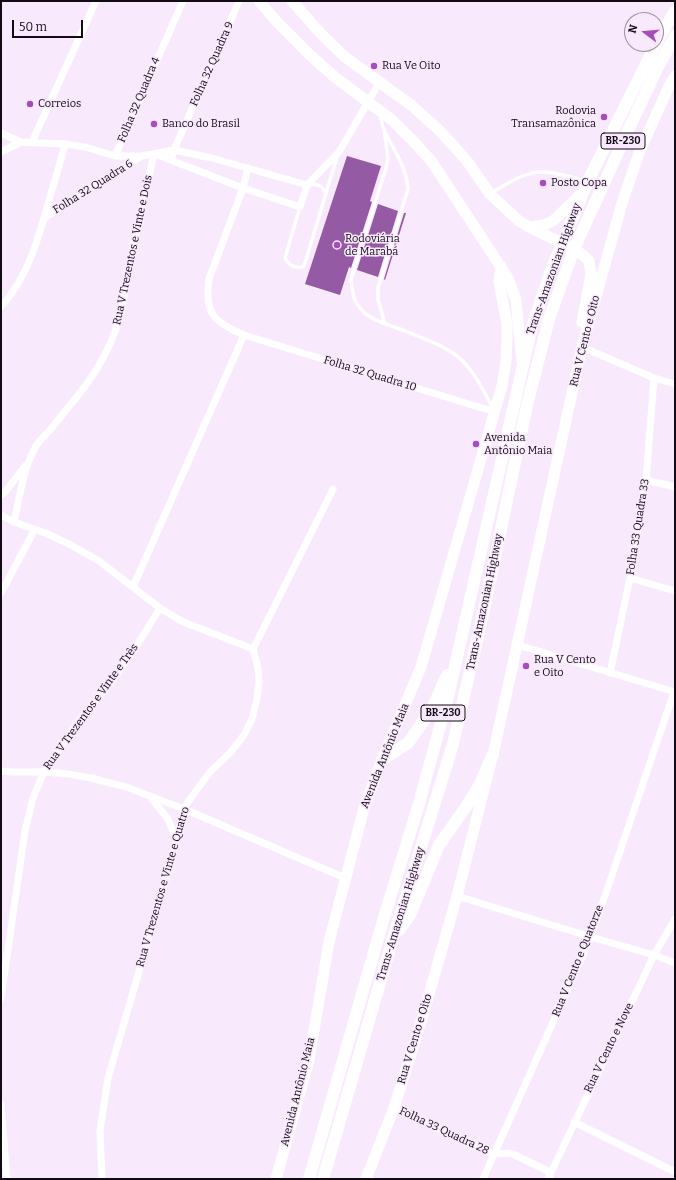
<!DOCTYPE html>
<html>
<head>
<meta charset="utf-8">
<style>
	body { margin:0 }
	#map { position:relative; width:676px; height:1180px; overflow:hidden; background:#f9e9fd; font-family:Bitter,serif }
	canvas { display:block }
	.frame { position:absolute; inset:0; border:2px solid #120b13; pointer-events:none }
	.north { position:absolute; left:624px; top:12px; width:40px; height:40px; box-sizing:border-box; background:#f9e9fd; border:1px solid #9d909f; border-radius:50%; rotate:286deg; font-size:11px; font-weight:700; line-height:16px; text-align:center; color:#120b13 }
	.north::after { content:''; display:block; margin:auto; width:14px; height:18px; background:#a54ebb; clip-path:polygon(50% 0,100% 100%,50% 72%,0 100%) }
	.scale { position:absolute; left:12px; top:20px; width:71px; height:18px; box-sizing:border-box; border:2px solid #120b13; border-top:0; padding-left:5px; font-size:12px; line-height:14px; white-space:nowrap; color:#120b13; -webkit-text-stroke:3px #f9e9fd; paint-order:stroke }
</style>
</head>
<body>
<div id="map">
<canvas width="676" height="1180"></canvas>
<div class="frame"></div>
<div class="north">N</div>
<div class="scale">50 m</div>
</div>
<script>
const c = document.querySelector('canvas').getContext('2d');
c.lineJoin = 'round';
function fill(path, color) {
  c.fillStyle = color;
  c.fill(path, 'evenodd');
}
function stroke(path, color, width, dash) {
  c.strokeStyle = color;
  c.lineWidth = width;
  c.lineCap = dash ? 'butt' : 'round';
  c.setLineDash(dash || []);
  c.stroke(path);
}
function label(font, color, halo, rows, align = 'center') {
  c.font = font + ' Bitter,serif';
  c.lineWidth = 3;
  c.setLineDash([]);
  c.textBaseline = 'middle';
  c.strokeStyle = halo;
  c.fillStyle = color;
  for (const [text, x, y, turn = 0] of rows) {
    c.save();
    c.translate(x, y);
    c.rotate((+turn || 0) * Math.PI / 180);
    c.textAlign = isNaN(turn) ? turn : align;
    if (halo) c.strokeText(text, 0, 0);
    c.fillText(text, 0, 0);
    c.restore();
  }
}
const building = new Path2D(`
	M347,156L381,166L370,201L372,202L351,268L349,267L340,295L305,284Z
	M378,204L398,211L378,277L357,270Z
	M404,213H406L385,280L384,279Z`);
const service = new Path2D(`
	M380,114C381,119 382,125 384,130C394,151 406,165 408,189L378,288V300L385,324
	M384,129L388,158L386,168L351,279C352,289 353,300 360,308C369,320 387,324 400,329C418,336 438,343 453,353C472,366 482,388 493,408
	M310,185C318,183 323,186 326,194
	M491,193C506,185 524,171 543,172C557,172 573,178 586,181
	M300,207L285,258C288,265 296,269 303,267L305,263L337,157`);
const minor = new Path2D(`
	M1,133L21,142L65,144L85,147L115,156H142L174,150L212,158L307,185
	M32,142L96,1
	M1,152L21,142
	M155,154L243,188L300,207L307,185L339,152L379,83
	M115,156L183,1
	M171,160L174,150L239,1
	M248,168L243,188L209,279C204,315 214,321 244,335L495,412
	M44,218L140,157
	M1,307C29,276 39,236 50,197C55,179 61,161 65,144
	M582,347L654,378L675,384
	M646,480L675,487
	M1,495L5,492L26,465
	M1,515L14,522L48,534L69,544L99,561L160,608L181,621L253,649
	M14,522C20,496 23,469 36,446C40,440 45,435 50,430C58,420 67,409 75,399C105,363 123,325 126,278L154,154
	M630,578L675,591
	M133,587L244,335
	M1,593L35,529
	M518,645L675,692
	M610,673L630,578L646,480L654,378
	M1,771L12,772H44L68,774L91,778L126,787L184,809L345,878
	M152,799L168,819L176,839
	M457,896L591,937L654,955L675,963
	M1,998L25,831L33,798L44,772L77,723L110,684L134,650L160,608
	M1,1104L7,1179
	M394,1108L494,1154L509,1153L515,1155L550,1172
	M574,1122L675,1172
	M102,1179L100,1131L108,1078L174,851L184,809L188,802L210,772L230,753L244,735L252,719L257,699L259,681L258,668L253,649L333,489
	M483,1179L591,937L674,692
	M548,1179L654,955L675,919`);
const secondary = new Path2D(`
	M259,1L277,22L311,56L336,78L392,120L413,141L432,162L508,278L516,300L522,362
	M292,1L322,35L345,57L411,105L440,131L467,161L490,194L519,221L529,227L543,225L553,221L582,193
	M529,227L574,249L584,256L589,261L591,274L582,322
	M276,1179L309,1060L329,942L364,808L382,760L421,667L502,386L506,361L507,340V324L499,282L501,266
	M366,1179L394,1108L424,1012L457,896L495,746L582,347L622,203L639,153L669,86L675,76`);
const trunk = new Path2D(`
	M656,43L675,11
	M382,760L408,743L432,709L447,675
	M399,930L410,915L439,845L466,807L480,784L493,754
	M309,1179L383,921L418,807L448,697L531,330L552,268L588,181L656,44
	M323,1179L393,938L453,744L484,610L527,405L549,319L574,249L630,126L658,67L675,36`);
const markers = [
	[374,66,4,"#a54ebb"],
	[30,104,4,"#a54ebb"],
	[604,117,4,"#a54ebb"],
	[154,124,4,"#a54ebb"],
	[543,183,4,"#a54ebb"],
	[337,245,4,"#a54ebb"],
	[476,444,4,"#a54ebb"],
	[526,666,4,"#a54ebb"]
];
const shields = [
	[623,141,44],
	[443,713,44]
];
const shieldNames = [
	["BR-230",623,141],
	["BR-230",443,713]
];
const streetNames = [
	["Folha 32 Quadra 9",212,64,-66],
	["Folha 32 Quadra 4",139,100,-67],
	["Folha 32 Quadra 6",93,187,-32],
	["Rua V Trezentos e Vinte e Dois",133,250,-78],
	["Trans-Amazonian Highway",554,269,-70],
	["Rua V Cento e Oito",585,341,-76],
	["Folha 32 Quadra 10",370,374,17],
	["Folha 33 Quadra 33",638,527,-81],
	["Trans-Amazonian Highway",485,602,-78],
	["Rua V Trezentos e Vinte e Três",91,707,-54],
	["Avenida Antônio Maia",385,756,-68],
	["Rua V Trezentos e Vinte e Quatro",163,887,-74],
	["Trans-Amazonian Highway",401,914,-73],
	["Rua V Cento e Quatorze",578,961,-68],
	["Rua V Cento e Oito",415,1039,-73],
	["Rua V Cento e Nove",609,1048,-64],
	["Avenida Antônio Maia",298,1092,-76],
	["Folha 33 Quadra 28",444,1131,25]
];
const poiNames = [
	["Rua Ve Oito",382,66],
	["Correios",38,104],
	["Rodovia",596,111,"right"],
	["Transamazônica",596,124,"right"],
	["Banco do Brasil",162,124],
	["Posto Copa",551,183],
	["Rodoviária",345,239],
	["de Marabá",345,252],
	["Avenida",484,438],
	["Antônio Maia",484,451],
	["Rua V Cento",534,660],
	["e Oito",534,673]
];
fill(building, '#955aa4');
stroke(service, '#fff', 3.5);
stroke(minor, '#fff', 7);
stroke(secondary, '#fff', 11);
stroke(trunk, '#fff', 12);
for (const [x, y, r, color] of markers) {
  const dot = new Path2D();
  dot.arc(x, y, r, 0, 2 * Math.PI);
  c.fillStyle = color;
  c.fill(dot);
  stroke(dot, '#f9e9fd', 1.5);
}
for (const [x, y, w] of shields) {
  const box = new Path2D();
  box.roundRect(x - w / 2, y - 8, w, 16, 3);
  c.fillStyle = '#f9e9fd';
  c.fill(box);
  stroke(box, '#120b13', 1);
}
label('bold 10px', '#120b13', null, shieldNames);
label('11px', '#120b13', '#f9e9fd', streetNames);
label('11px', '#120b13', '#f9e9fd', poiNames, 'left');
</script>
</body>
</html>
